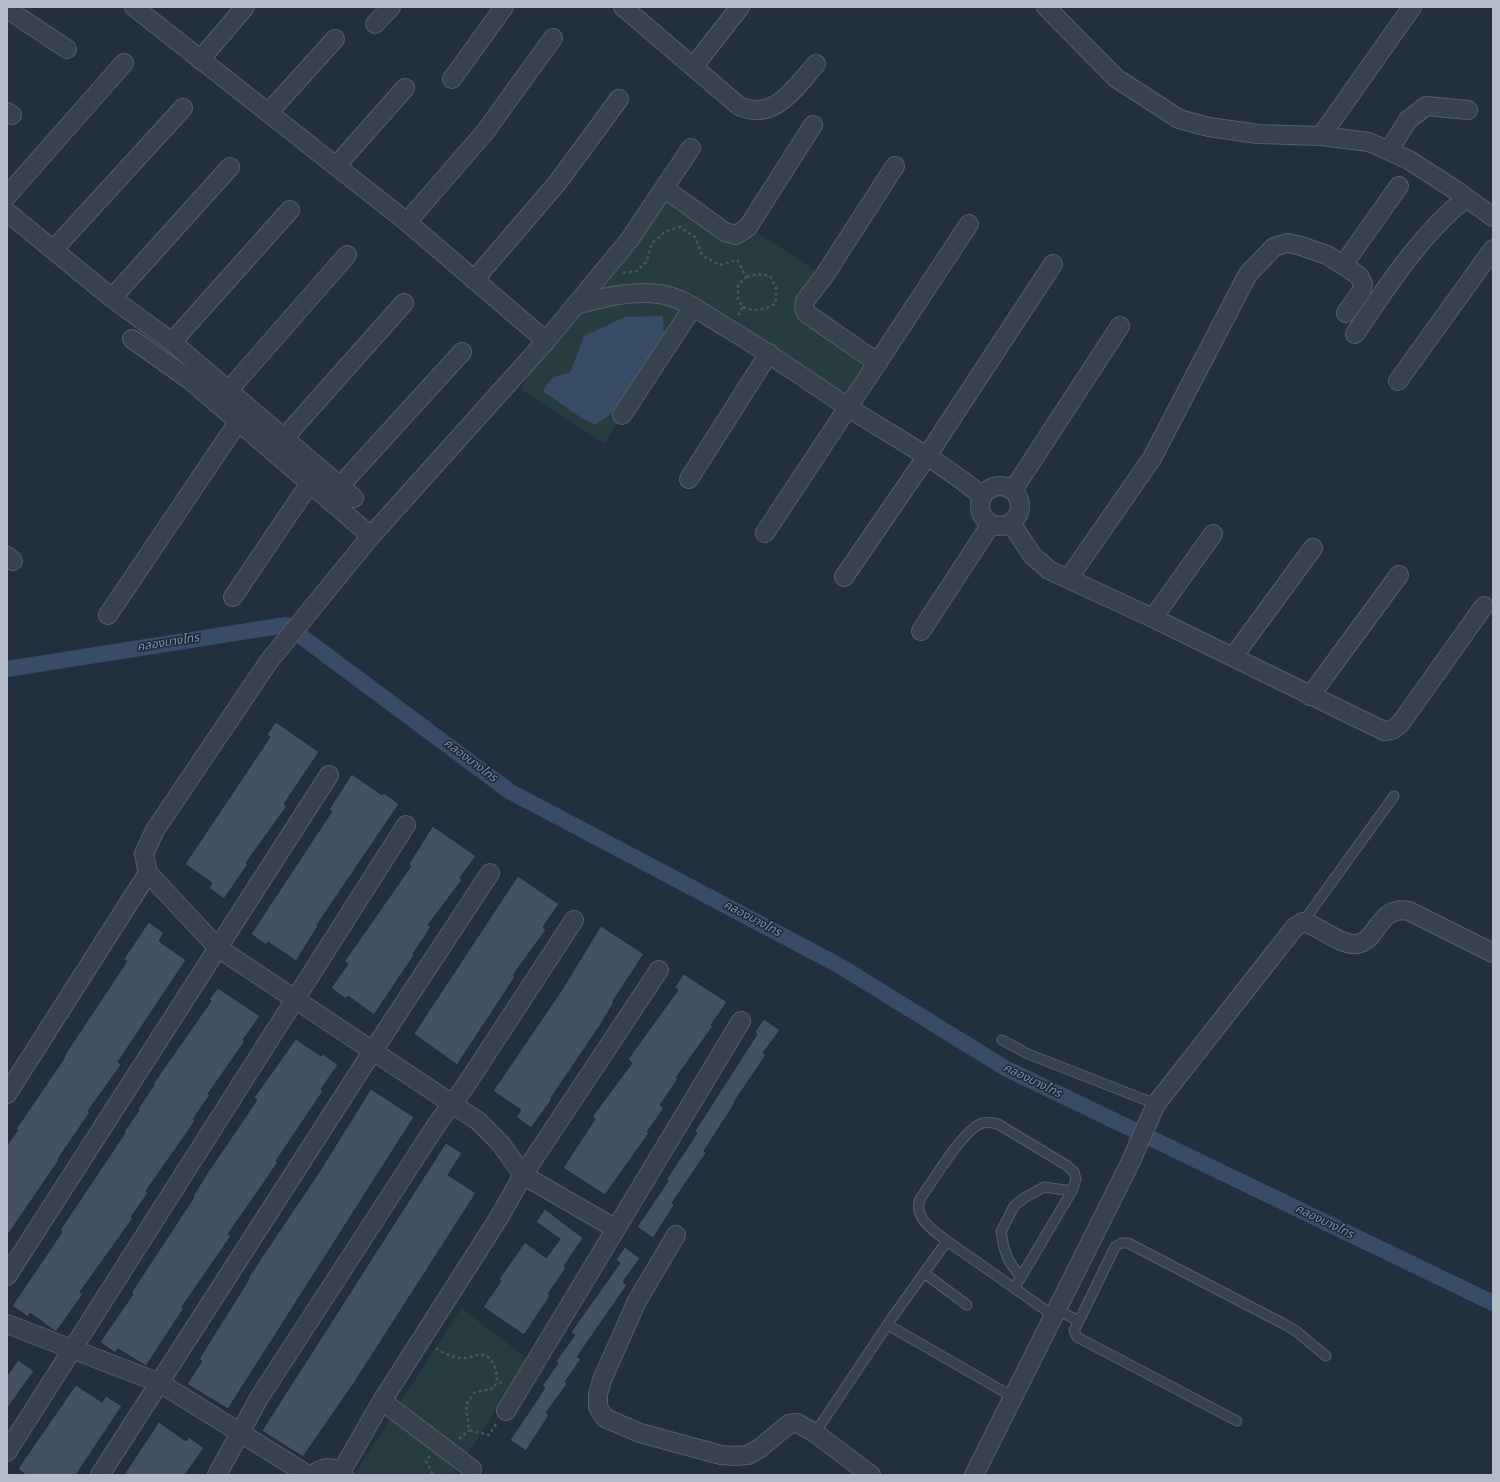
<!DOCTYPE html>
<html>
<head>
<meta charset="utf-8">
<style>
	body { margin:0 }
	#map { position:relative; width:1500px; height:1482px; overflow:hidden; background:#242f3e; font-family:Poppins,sans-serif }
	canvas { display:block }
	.frame { position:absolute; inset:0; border:8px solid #b4bcc9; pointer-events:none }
</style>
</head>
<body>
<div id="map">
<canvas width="1500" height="1482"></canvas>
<div class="frame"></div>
</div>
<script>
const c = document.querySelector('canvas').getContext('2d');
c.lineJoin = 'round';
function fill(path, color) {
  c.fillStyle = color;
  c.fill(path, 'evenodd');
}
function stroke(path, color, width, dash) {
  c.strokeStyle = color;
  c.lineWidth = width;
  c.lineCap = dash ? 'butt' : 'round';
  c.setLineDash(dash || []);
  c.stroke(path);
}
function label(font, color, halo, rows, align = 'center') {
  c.font = font + ' Poppins,"Noto Sans Thai",sans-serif';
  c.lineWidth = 3;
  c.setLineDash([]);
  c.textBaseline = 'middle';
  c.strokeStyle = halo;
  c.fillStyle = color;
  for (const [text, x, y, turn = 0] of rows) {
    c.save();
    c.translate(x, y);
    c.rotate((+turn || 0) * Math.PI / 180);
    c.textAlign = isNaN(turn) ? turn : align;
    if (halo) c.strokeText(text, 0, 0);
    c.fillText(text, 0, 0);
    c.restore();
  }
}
const green = new Path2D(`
	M664,188L740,239L748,227L824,276L803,309L883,357L847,406L693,307L604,443L521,390L546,341Z
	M461,1308L527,1358L473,1446L454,1470V1475H354Z`);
const water = new Path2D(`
	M663,316L664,335L611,414L595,425L580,417L543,391C551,377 554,376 570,373L584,336L625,317Z`);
const canal = new Path2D(`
	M7,669L286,625L509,791L840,966L1005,1068L1493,1303`);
const building = new Path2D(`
	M276,722L319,752L284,804L287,806L246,863L248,864L224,899L209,888L212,883L185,864L270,737L267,735Z
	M352,774L382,795L384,793L399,804L317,925L318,926L296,961L268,942L266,945L251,934L332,811L329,810Z
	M433,826L476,856L460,878L462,880L428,925L431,927L413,954L414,955L374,1015L348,996L346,999L331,988L348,964L344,962L411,866L409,864Z
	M518,876L559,904L543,927L546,930L513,975L515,977L457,1065L414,1034Z
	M149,922L164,933L159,941L186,960L118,1062L121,1065L88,1111L90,1112L58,1159L59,1160L7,1236V1145L18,1130L16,1129L65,1057L64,1056L127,961L124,959Z
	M601,926L644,954L613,1001L614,1002L599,1027L551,1098L552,1099L531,1128L516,1117L521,1110L493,1091L563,988Z
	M684,974L727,1002L711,1025L713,1026L676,1078L678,1079L660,1105L664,1108L647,1132L649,1133L605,1195L563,1168L595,1119L592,1117L632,1063L628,1059L678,990L675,987Z
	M218,988L260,1016L243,1040L245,1041L208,1094L210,1095L193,1119L195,1121L146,1191L148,1193L131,1217L133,1218L80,1292L83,1294L56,1332L30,1313L28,1317L12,1306L62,1232L60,1230L125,1133L124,1132L139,1110L138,1109L154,1085L153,1084L211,1001L209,1000Z
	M764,1019L780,1030L763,1053L766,1055L734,1102L735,1103L704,1151L706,1153L672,1203L675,1204L653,1238L637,1227L668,1181L666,1180L697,1133L695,1131L757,1034L755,1032Z
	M296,1039L321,1056L323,1054L338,1065L321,1089L323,1091L276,1161L278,1162L261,1187L228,1234L231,1236L182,1307L184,1308L146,1366L118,1349L115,1353L100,1342L133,1294L131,1293L194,1197L193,1196L208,1172L257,1100L254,1098Z
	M371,1089L414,1117L228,1409L187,1384L202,1361L199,1359L249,1279L248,1278L321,1169Z
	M446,1143L462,1153L448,1175L476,1193L354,1383L303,1457L262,1431Z
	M545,1209L583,1238L564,1266L566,1268L548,1294L550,1296L524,1335L483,1307L501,1281L499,1279L525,1242L546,1258L560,1239L536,1222Z
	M625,1247L640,1258L623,1282L627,1285L577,1357L581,1359L565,1382L567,1384L546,1413L549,1415L526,1451L510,1440L545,1388L542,1386L558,1363L556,1361L575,1335L571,1332L620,1263L616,1260Z
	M18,1360L34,1371L7,1409V1376Z
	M76,1385L102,1402L106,1396L122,1406L76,1475H26L18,1469Z
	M159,1422L186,1441L189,1437L204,1448L185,1475H124Z`);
const path = new Path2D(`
	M623,273L637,271L647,261L652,243L666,231L680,227L695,237L702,255L719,265L737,260L746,277L738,285V299L743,307L738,316
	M743,307C756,312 765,310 776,303V287L770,276L757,274L746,277
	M436,1348C443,1354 452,1357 462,1358C467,1359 472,1356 477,1355C492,1352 497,1369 497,1381L505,1384
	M496,1424L489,1435L469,1430L466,1405L474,1393L494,1388L497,1381
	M459,1439L469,1430
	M430,1456L426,1461L433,1475`);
const lane = new Path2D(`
	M1303,922L1394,796
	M1002,1040L1028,1054L1156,1104
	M924,1273L967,1305
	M1021,1278L1009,1261L1004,1248L1001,1232L1014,1206L1024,1198L1044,1187L1072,1191
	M1015,1287L1072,1191L1076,1179L1074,1172L1066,1165L998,1124C992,1123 986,1121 980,1124C962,1132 933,1181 920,1199C913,1218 934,1231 947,1241L1054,1316
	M1057,1310L1079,1321L1115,1247L1121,1243H1128L1282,1323L1296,1331L1326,1356
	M1079,1321L1074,1330L1077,1337L1237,1421
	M888,1325L1013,1397
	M815,1433L894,1315L947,1241`);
const street = new Path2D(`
	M134,7L407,222L546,341
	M623,7L739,106C774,122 795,88 816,64
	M1046,7L1116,78L1179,119L1209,127L1258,134L1321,136L1369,142L1409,160L1457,191L1493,217
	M7,9L67,49
	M375,24L391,7
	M200,60L245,7
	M693,67L740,7
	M452,79L504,7
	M7,112L12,115
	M269,112L335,39
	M1321,136L1412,7
	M1389,150L1408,120L1426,106L1468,110
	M336,166L405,88
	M664,188L725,232L736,235L748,227L813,125
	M7,196L124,63
	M7,212L112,298L172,342L354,498
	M407,222L485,132L553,38
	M54,249L183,108
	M1343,265L1359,276L1363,284L1361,292L1346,313
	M474,280L558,182L619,99
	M112,298L230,167
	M576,305C603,298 631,290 659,294C683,297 704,314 724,326C766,351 806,379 846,406C892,436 940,461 982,496
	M1355,334C1388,285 1420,235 1466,198
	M132,339L190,380L371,536
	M172,342L290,210
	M878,363L806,313L804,308L805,301L824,276L895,166
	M1398,381L1493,249
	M228,391L347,255
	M622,415L693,307
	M284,438L404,303
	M689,479L769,353
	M980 506a20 20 0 1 1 40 0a20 20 0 1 1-40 0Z
	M340,486L462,352
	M1013,490L1120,326
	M1011,523L1032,555L1049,570L1153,618L1384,731L1392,730L1400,724L1484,606
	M765,533L969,224
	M7,556L13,561
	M844,577L927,456L1053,264
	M1068,579L1152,458L1248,274L1274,247L1287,243L1298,245L1327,255L1343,265L1399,186
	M233,597L310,483
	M108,615L238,422
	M1153,618L1213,534
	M921,631L991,524
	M1233,657L1313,548
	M1310,696L1399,575
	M7,1094L148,873
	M616,1229L523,1175L501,1144L478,1121L218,948L148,873L144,854L155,830L269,661L371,536L546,341L611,262L630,239L691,148
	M676,1235L637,1301L602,1380L598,1394V1407L605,1418L640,1433L721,1455L735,1456L748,1455L760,1448L789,1424L797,1423L815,1433L871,1475
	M7,1276L329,775
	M7,1324L160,1383L308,1475
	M382,1401L472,1469
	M506,1411L741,1021
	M7,1452L406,825
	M341,1472L382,1401L500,1216L523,1175L659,970
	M100,1475L363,1066L490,873
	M217,1475L259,1398L439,1121L464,1088L574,920
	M313,1475C322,1466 335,1466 344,1475
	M974,1475L1131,1161L1156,1104L1295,927L1303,922C1320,926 1340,946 1357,944C1379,940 1378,905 1409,911L1493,953`);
const waterNames = [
	["คลองบางไทร",168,643,-9],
	["คลองบางไทร",470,761,37],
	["คลองบางไทร",752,919,28],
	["คลองบางไทร",1032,1081,26],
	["คลองบางไทร",1324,1222,26]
];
fill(green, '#263c3f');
fill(water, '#394c67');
stroke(canal, '#394c67', 16);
fill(building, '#455162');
stroke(building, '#1f2835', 1);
stroke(lane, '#565f6c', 11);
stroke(street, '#565f6c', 20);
stroke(path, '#44595c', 2.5, [3, 3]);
stroke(lane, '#38414e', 9);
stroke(street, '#38414e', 18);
label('italic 12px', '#7c92b1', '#1d2633', waterNames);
</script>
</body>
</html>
